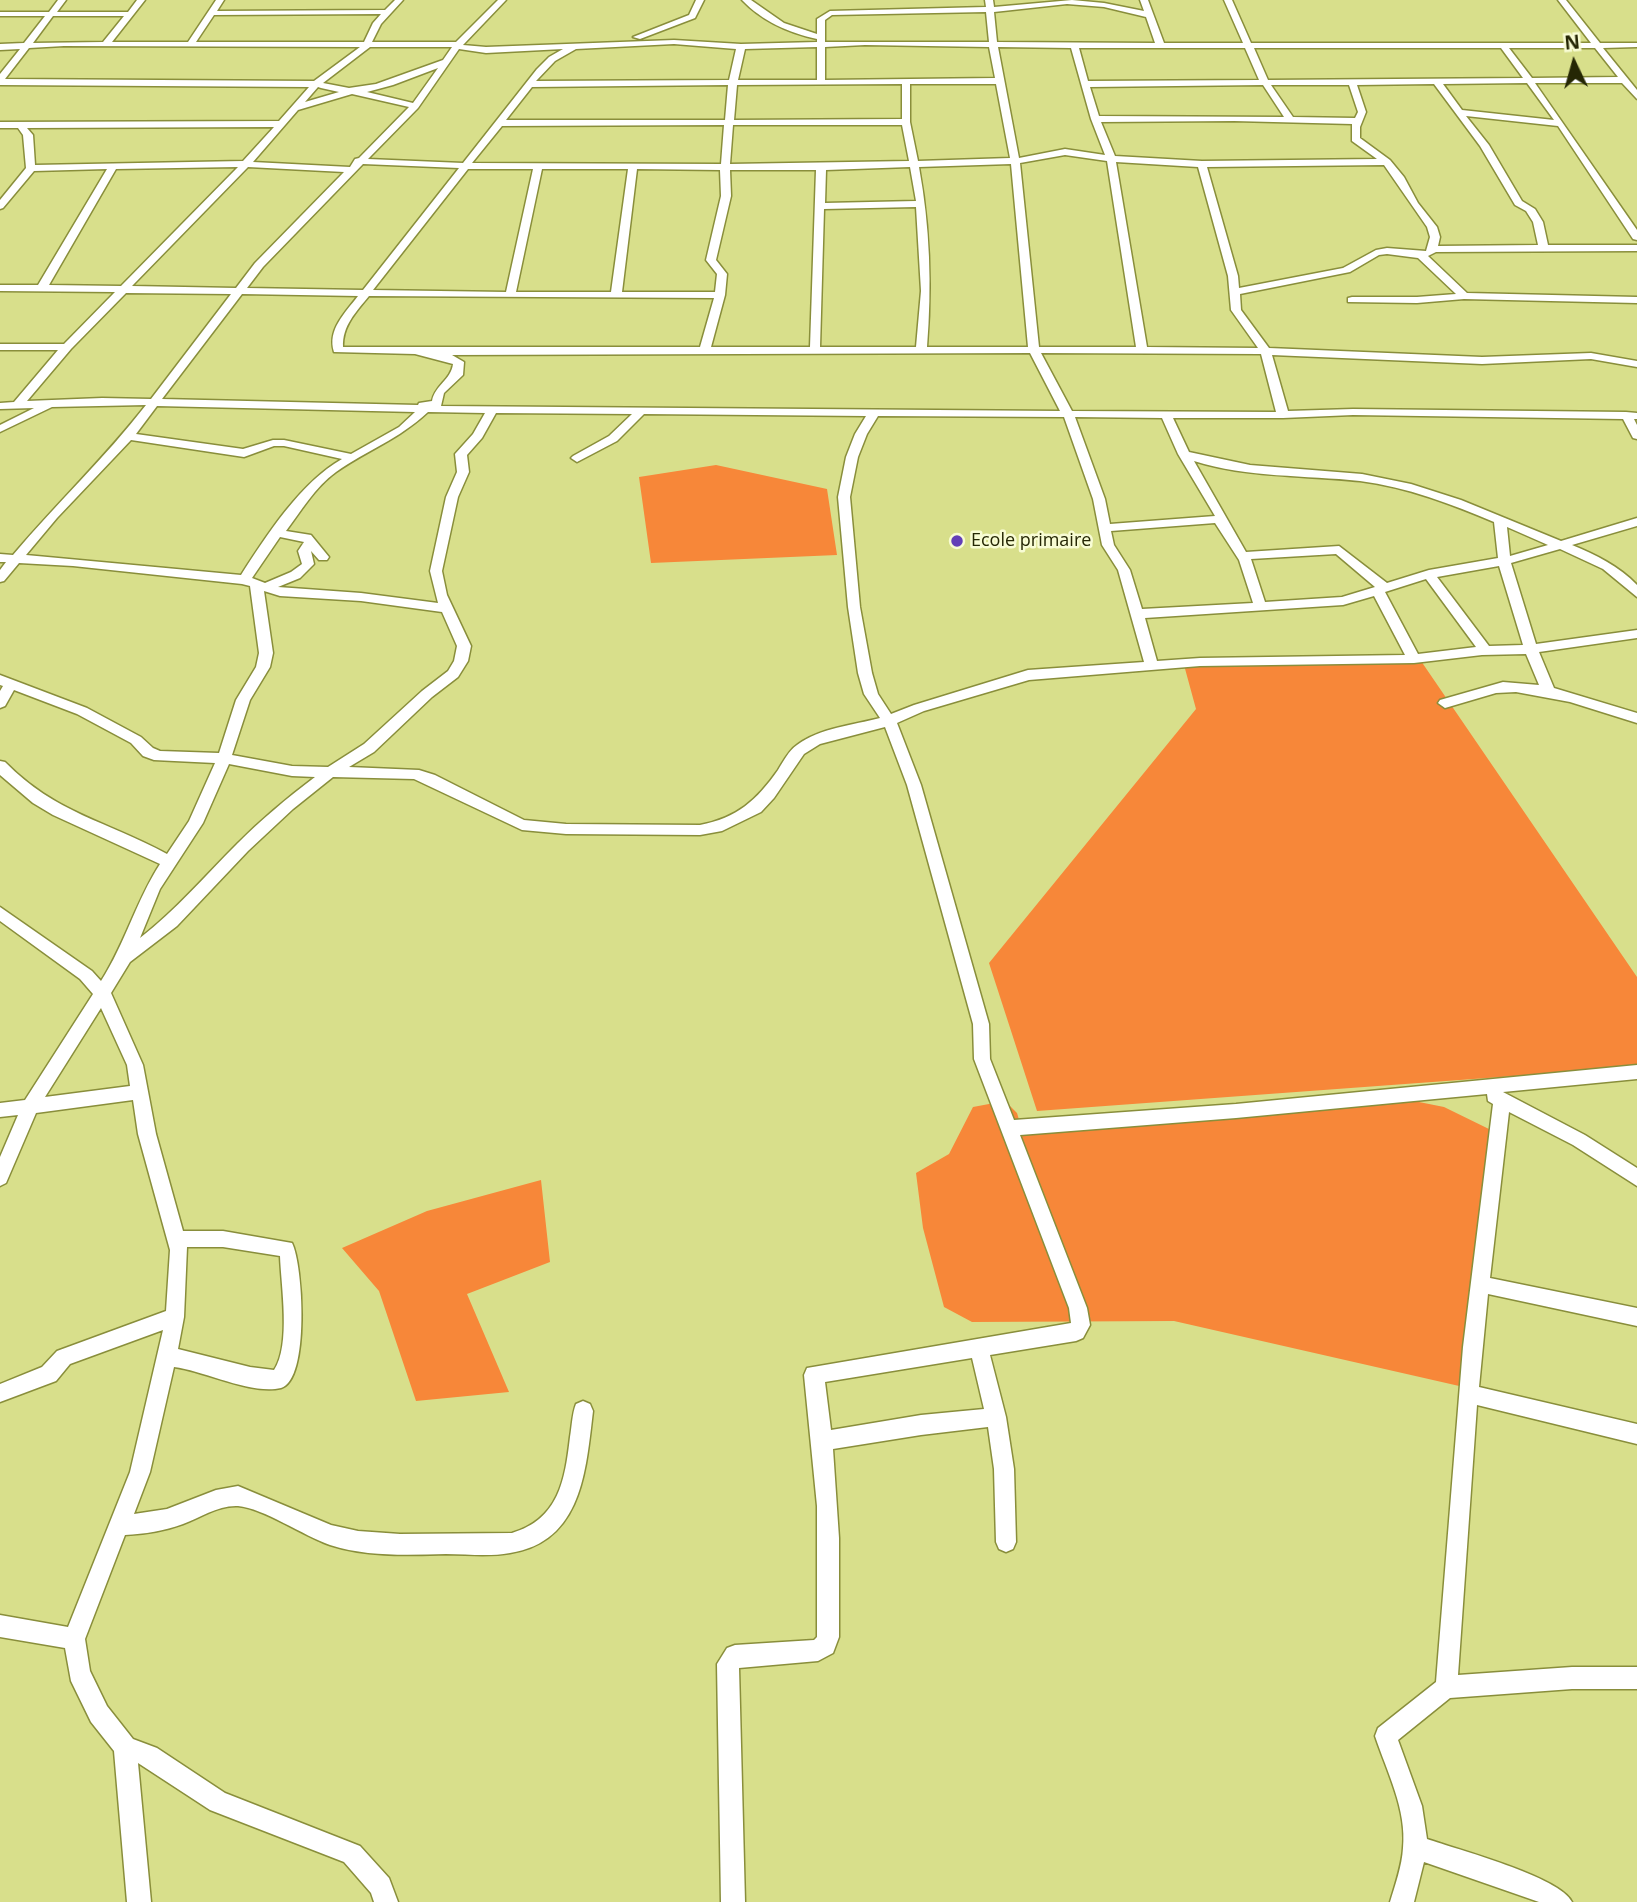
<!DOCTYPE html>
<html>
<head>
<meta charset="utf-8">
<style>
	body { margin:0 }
	#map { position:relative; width:1637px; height:1902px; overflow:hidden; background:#d8df8b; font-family:"Open Sans",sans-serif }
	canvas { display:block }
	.north { position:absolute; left:1539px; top:28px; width:70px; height:70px; -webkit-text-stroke:5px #f8fcd4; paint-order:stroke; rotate:355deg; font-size:19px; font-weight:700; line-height:28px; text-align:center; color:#252704 }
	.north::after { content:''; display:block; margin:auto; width:24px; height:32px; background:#252704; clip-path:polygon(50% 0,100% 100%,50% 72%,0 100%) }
</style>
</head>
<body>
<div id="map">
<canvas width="1637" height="1902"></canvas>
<div class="north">N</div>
</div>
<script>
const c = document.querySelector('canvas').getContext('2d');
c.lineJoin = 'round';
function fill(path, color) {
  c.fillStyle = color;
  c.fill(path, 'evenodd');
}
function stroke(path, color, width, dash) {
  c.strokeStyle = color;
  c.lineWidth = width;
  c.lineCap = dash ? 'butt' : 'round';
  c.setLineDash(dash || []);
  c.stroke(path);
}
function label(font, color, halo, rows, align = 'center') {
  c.font = font + ' "Open Sans",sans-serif';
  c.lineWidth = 5;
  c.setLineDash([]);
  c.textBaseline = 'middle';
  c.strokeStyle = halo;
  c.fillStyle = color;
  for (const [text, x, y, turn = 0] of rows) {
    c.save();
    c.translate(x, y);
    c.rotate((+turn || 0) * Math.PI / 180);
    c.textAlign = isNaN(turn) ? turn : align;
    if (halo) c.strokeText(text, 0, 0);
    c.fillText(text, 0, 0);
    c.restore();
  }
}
const forest = new Path2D(`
	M716,465L827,489L837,555L651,563L639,477Z
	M1421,661L1637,977V1067L1037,1111L989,963L1196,709L1184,665Z
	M1409,1100L1444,1107L1491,1130L1468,1388L1174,1321L972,1322L944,1307L923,1228L916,1173L949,1154L973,1107L1005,1101L1017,1113L1023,1133Z
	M541,1180L550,1262L467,1294L509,1392L416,1401L379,1291L342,1248L427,1211Z`);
const minor = new Path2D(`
	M58,0H66L57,12H128L137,0H145L112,42H188L216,0H224L217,11L385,10L395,0H403L381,24L372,42H456L498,0H506L463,45L486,47L674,40L741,44L817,42V39C789,33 762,21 742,0H751L784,23L817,34V19L830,11L986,7L985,0H993L994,7L1072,0L1104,3L1144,11L1140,0H1148L1164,43H1243L1224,0H1232L1251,43H1591L1558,0H1566L1600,43H1637V47L1603,48L1637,90V99L1622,83H1535L1637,230V240L1633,239L1558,126L1466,116L1489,145L1522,201L1535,209L1543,222L1548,245H1637V251L1436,252L1428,256L1467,293L1637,297V303L1464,299L1417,303L1348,302V298L1352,297H1417L1456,294L1418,258L1387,254L1379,255L1350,272L1240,294L1241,310L1269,348L1482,357L1591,353L1637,361V367L1591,359L1482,364L1272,355L1288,411L1353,409L1626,412L1637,413V419H1634L1637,425V439L1633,438L1623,419L1353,415L1283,418H1173L1189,452L1250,465L1362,474L1411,484L1461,500L1561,541L1637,518V526L1572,545C1596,555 1619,566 1637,585V597L1603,569L1560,549L1511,563L1536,644L1637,630V638L1539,652L1554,688L1637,713V723L1570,702L1516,692L1496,693L1445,708L1438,703L1440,700L1503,682L1539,685L1526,654L1482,655L1414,663L1200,666L1029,680L924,711L897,723L921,785L989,1024L990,1059L1014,1120L1236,1104L1637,1065V1079L1503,1092L1585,1135L1637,1168V1186L1573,1145L1509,1112L1490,1278L1637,1308V1326L1488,1294L1479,1387L1637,1424V1444L1477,1405L1458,1675L1572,1667H1637V1689H1572L1450,1698L1398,1740L1422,1806L1427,1839C1456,1849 1561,1877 1572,1902H1539L1424,1862L1414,1902H1390C1395,1885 1402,1866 1403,1848C1407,1810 1387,1772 1375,1736L1378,1728L1436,1682L1463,1347L1493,1104L1488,1101L1487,1094L1236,1118L1020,1135L1087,1308L1090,1325L1083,1338L1076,1341L990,1355L1006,1417L1014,1469L1016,1542L1013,1549L1006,1552L999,1549L996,1542L994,1469L988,1427L921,1435L833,1449L839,1538V1637L833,1653L818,1661L739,1668L745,1902H721L717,1664L727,1648L735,1645L814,1640L817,1637V1506L804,1375L807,1368L1071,1323L1069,1308L974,1059L973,1024L907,785L885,727L820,744L804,754L774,798L761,812L722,831L700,835L566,834L522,830L414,779L333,777L293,809L248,851L177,926L130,962L111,993L143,1065L156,1134L183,1231H223L292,1243C303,1264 310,1380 281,1388C251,1395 205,1371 174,1367L150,1472L134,1514L167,1509L216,1490L238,1486L331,1525L358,1531L400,1534L512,1533C559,1519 565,1480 570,1437C572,1426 572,1414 576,1404L583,1401L590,1404L593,1411C586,1470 582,1542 510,1553C489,1557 467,1554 446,1554C408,1555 367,1557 330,1545C304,1536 263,1508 238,1506C218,1505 200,1518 183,1524C164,1531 145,1534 125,1535L85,1639L90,1671L107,1706L133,1739L157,1748L225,1793L360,1846L389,1878L398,1902H374L371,1893L344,1862L210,1810L138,1763L151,1902H127L114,1751L91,1722L71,1681L65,1648L0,1637V1615L68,1627L130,1472L163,1330L70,1364L56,1381L0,1402V1384L42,1367L57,1351L166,1311L170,1250L138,1134L133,1100L36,1113L6,1183L0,1186V1157L18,1115L0,1117V1103L25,1100L93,994L80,979L0,921V907L92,971L101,981C125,944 136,901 160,864L53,815L33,803L0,775V761L5,762C56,814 107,821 167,854L189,821L215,763L154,760L143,756L131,743L77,714L14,690L5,706L0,708V691L3,686L0,685V675L87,708L141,737L153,748L160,751L219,753L236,700L256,667L259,653L250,586L242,584L73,566L19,563L4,581L0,582V570L6,562H0V554L13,555C56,504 105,458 146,405L52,407L0,432V425L34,408L0,409V403L14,402L58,350H0V344H64L115,292L0,291V285H38L107,169L34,171L3,208L0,209V200L26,168L23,135L18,128H0V122L279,121L309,87L0,85V74L20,49L0,50V44L24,43L45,16H0V12H49ZM1067,4L1104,7L1146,17L1155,43L997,42L994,12ZM986,12L989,42H825V20L832,15ZM381,14L373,23L364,42H196L214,15ZM53,16H124L103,42L33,43ZM674,44L736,49L729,80L536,81L555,61L576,49ZM865,45L989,47L995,78L825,80V47ZM64,46L360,47L314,81L5,79L29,48ZM370,47H452L443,60L376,84L349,88L323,83ZM817,47V80H738L745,49ZM998,47L1071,48L1091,119L1105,155L1065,149L1019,158ZM1079,48H1245L1259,80L1088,81ZM1254,48H1501L1523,78L1268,80ZM1509,48H1595L1618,77L1532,78ZM459,49L486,53L563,49L549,57L537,69L463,163L368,159L418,108ZM438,68L413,103L367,92L393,85ZM1527,83L1554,120L1462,110L1443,84ZM902,84V119L734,120L737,85ZM910,84H996L1010,158L918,161L910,122ZM1434,84L1480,146L1515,205L1526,211L1533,222L1538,245L1438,246L1440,237L1437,227L1418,203L1404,177L1390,160L1360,138V127L1366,112L1357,85ZM728,85L725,120H506L532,87ZM1263,85L1284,117L1099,116L1090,87ZM1271,85H1349L1358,112L1355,118L1293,117ZM318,87L321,88L339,92L305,102ZM352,94L409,107L359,158L355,159L350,167L253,162L298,110ZM1234,121L1352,124V141L1377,159L1202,161L1115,156L1101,122ZM724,125L721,164L472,163L502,126ZM733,125H902L909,161L730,164ZM274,127L243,161L35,165L33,135L27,128ZM1065,155L1107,161L1136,347H1039L1020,163ZM1116,162L1198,167L1228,276L1231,310L1258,348L1147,347ZM363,164L459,168L363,290L247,288L263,267ZM1011,164L1028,347H927C932,286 930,227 919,167ZM1384,165L1427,227L1430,237L1426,251L1387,248L1376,250L1343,268L1239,288L1238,276L1207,167ZM238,167L121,286L49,285L116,169ZM248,167L344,172L255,263L236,288L132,286ZM910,167L916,201L825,203L826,170ZM468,169H533L506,292L373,290ZM542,169H628L611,292H516ZM637,169L720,170L721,196L706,260L717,274L715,292H622ZM730,170H816L810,347H711L725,295L727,274L716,260L731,196ZM916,207L921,291L916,347H820L824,209ZM126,293L231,294L151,399L102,398L27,401L71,349ZM242,294L358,296C345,313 327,330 334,352L415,354L453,364C451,380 435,385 432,401L419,403L418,405L162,399ZM369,296L714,298L700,347H343C342,326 356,312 369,296ZM1030,353L1060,411L441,406L444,393L463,375L464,362L452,355ZM1041,353L1261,354L1276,412L1072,411ZM157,406L415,412L399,427L351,454L284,440H273L243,449L136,434ZM428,412L485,413L473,434L455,454L457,472L446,497L430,571L438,603L361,593L278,587L300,578L314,564L311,551L319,560H327L329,557L311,535L286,531C301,511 315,487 336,472C367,450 398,440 428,412ZM496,413L632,414L609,436L573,456L571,458L577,462L617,441L644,414L866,416L855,434L846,457L838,497L848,607L858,673L864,694L880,718C853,725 820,728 797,745C789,750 783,762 778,770C757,800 737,818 700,825L566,824L524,820L435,775L419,770L349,767L374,752L432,697L458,677L468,661L471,646L447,595L442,571L458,497L469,472L467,455L482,438ZM878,416L1064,417L1093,499L1102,545L1118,570L1144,662L1028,670L914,705L891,714L878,694L872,673L860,607L850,497L858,457L867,434ZM1075,417L1162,418L1178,454L1215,516L1110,524L1105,499ZM131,440L244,457L274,446H284L342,459C301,482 266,536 241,575L26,555L57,518ZM1194,461C1248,478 1305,475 1360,481C1407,487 1451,504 1494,522L1498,558L1429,570L1387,583L1339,546L1246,552ZM1215,523L1239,560L1253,603L1142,609L1130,570L1114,545L1111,531ZM1507,527L1548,545L1510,556ZM280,537L304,542L298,551L302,564L291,572L265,583L252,578ZM1336,554L1375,587L1342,597L1265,602L1251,559ZM1499,566L1523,645L1489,646L1437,577ZM1426,579L1476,647L1418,654L1385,592ZM264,591L280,596L361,601L442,612L457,646L454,661L448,671L422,691L364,744L328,767L292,766L232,755L250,700L270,667L273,653ZM1374,596L1405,655L1200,658L1157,661L1145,618L1343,605ZM229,764L292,776L315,777C287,798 261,820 237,844C205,876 176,910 140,938L160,889L203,823ZM101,1008L127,1065L130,1086L45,1097ZM187,1247H223L280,1256C281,1286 291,1345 274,1370L250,1367L178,1349L184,1317ZM972,1358L984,1409L921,1415L831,1430L825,1382Z
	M696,0H704L695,18L640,39L633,37L689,15Z`);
const markers = [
	[957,541,7,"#633fb7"]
];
const farPoinames = [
	["Ecole primaire",971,541]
];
fill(forest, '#f78739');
stroke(minor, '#898e3b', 3);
fill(minor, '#fff');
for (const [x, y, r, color] of markers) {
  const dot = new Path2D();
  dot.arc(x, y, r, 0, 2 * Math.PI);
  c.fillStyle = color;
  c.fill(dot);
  stroke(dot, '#f8fcd4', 2.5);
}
label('18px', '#252704', '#f8fcd4', farPoinames, 'left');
</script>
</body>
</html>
